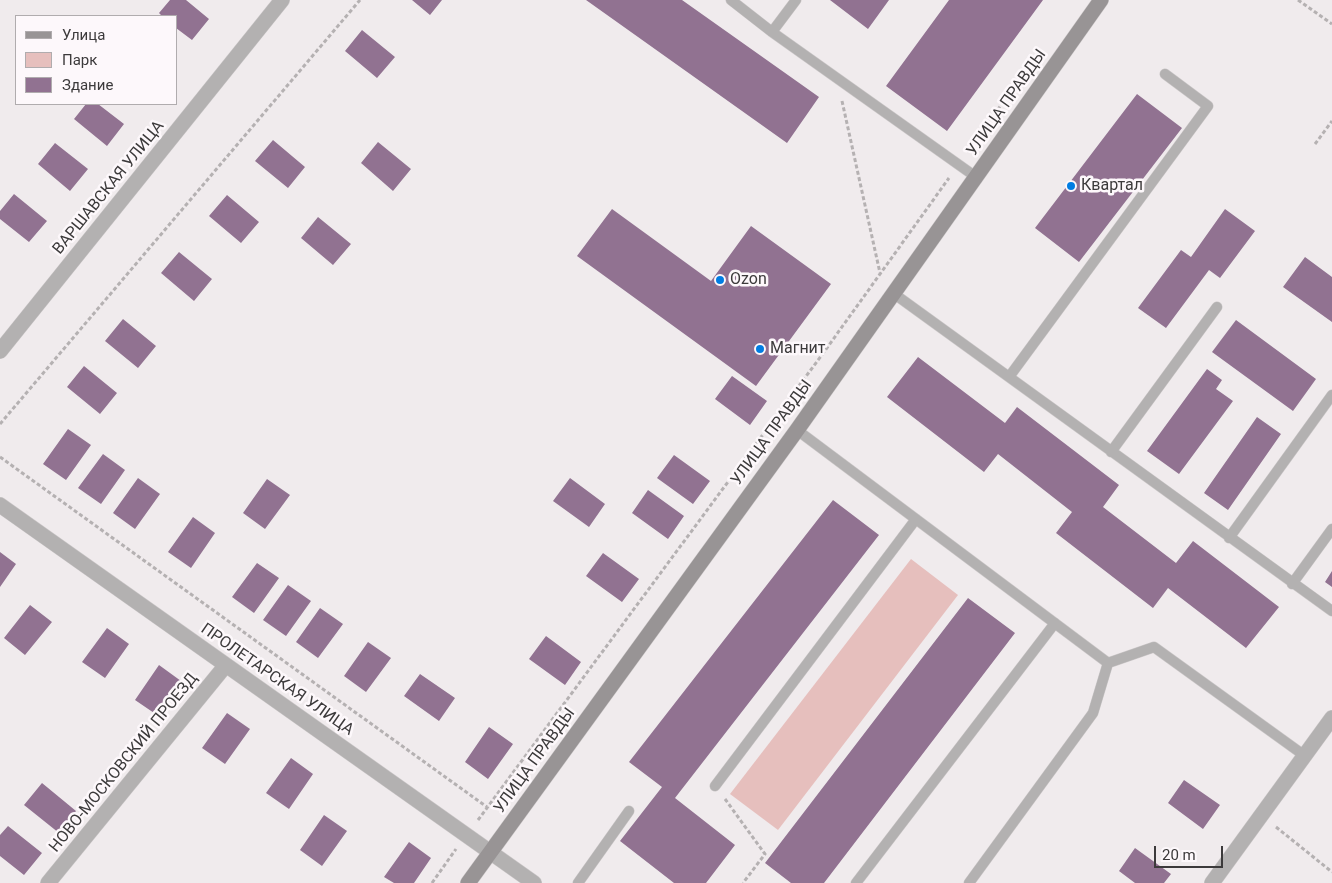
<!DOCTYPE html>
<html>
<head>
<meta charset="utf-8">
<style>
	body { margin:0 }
	#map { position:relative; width:1332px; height:883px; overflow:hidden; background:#f0ebed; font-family:Roboto,sans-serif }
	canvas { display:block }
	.legend { position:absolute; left:15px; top:15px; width:162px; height:90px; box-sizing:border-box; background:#fdf8fb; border:1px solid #b0acae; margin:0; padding:6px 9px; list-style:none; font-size:15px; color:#3c3a3b }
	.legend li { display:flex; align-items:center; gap:10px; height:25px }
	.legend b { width:25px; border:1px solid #b0acae }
	.scale { position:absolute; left:1154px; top:846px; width:69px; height:22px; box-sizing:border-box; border:2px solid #3c3a3b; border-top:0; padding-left:6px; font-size:15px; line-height:18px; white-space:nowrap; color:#3c3a3b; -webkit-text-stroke:4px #fdf8fb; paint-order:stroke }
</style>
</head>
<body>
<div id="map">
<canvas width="1332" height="883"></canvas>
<ul class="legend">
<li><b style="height:6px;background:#989495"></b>Улица</li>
<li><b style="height:14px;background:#e6bfbd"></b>Парк</li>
<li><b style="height:14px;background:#917291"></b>Здание</li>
</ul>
<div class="scale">20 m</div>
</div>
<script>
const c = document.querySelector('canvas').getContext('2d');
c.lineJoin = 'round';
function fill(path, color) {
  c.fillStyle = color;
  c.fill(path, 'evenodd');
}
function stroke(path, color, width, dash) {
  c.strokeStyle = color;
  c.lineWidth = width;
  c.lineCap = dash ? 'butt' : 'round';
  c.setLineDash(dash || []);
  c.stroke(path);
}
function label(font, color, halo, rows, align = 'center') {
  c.font = font + ' Roboto,sans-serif';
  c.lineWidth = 5;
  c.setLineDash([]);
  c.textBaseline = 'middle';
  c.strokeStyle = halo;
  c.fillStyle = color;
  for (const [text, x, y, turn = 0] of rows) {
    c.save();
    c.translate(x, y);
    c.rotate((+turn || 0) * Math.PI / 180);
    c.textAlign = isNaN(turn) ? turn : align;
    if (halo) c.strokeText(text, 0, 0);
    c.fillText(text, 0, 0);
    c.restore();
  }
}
const green = new Path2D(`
	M911,559L958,595L778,830L730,794Z`);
const building = new Path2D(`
	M170,0H186L209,19L192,40L176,28V16H162L159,13Z
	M412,0H442L430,15Z
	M586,0H682L819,97L787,143Z
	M830,0H889L868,29Z
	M949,0H1043L947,131L886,86Z
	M362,30L395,57L377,78L345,51Z
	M1137,94L1182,128L1079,262L1035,228Z
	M86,104H98L124,124L107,146L74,119Z
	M273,140L305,167L288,188L255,161Z
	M378,142L411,169L393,191L361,163Z
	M55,143L88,169L70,191L38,164Z
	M14,194L47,221L29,242L0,219V211Z
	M227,195L259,222L241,243L209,216Z
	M612,209L711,281L751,226L831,284L756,386L577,256Z
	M1225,209L1255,231L1220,278L1209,270L1166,328L1138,308L1181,250L1191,257Z
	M318,217L351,244L333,265L301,238Z
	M179,252L212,279L194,301L161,273Z
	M1305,257L1332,277V322L1283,287Z
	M123,319L156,346L138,368L105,341Z
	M1236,320L1316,379L1293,411L1212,352Z
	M918,357L1005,423L1017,407L1119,485L1103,507L1176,563L1193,541L1279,607L1246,648L1168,588L1153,608L1056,533L1072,512L998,454L984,472L887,397Z
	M84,366L117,393L100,414L67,387Z
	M1207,369L1222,380L1216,389L1233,401L1179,474L1147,451Z
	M732,376L767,401L750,425L715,399Z
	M1257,417L1281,434L1228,510L1204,493Z
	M68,429L91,445L66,480L43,464Z
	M103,454L125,470L101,504L78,488Z
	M674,455L710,481L693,504L657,478Z
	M138,478L160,494L135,529L113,513Z
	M570,478L605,504L589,527L553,501Z
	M267,479L290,495L265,529L243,513Z
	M648,490L684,516L668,539L632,513Z
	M833,500L879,535L675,798L735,845L706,883H674L620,841L662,787L629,762Z
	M193,517L215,533L191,568L168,552Z
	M0,552L16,564L0,587Z
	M603,553L639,579L622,602L586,576Z
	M257,563L279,578L254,613L232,597Z
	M1332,571V587L1325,582Z
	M288,585L311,601L286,636L263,620Z
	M968,598L1015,633L824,883H791L765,863Z
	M30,605L52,622L25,655L4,638Z
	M320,608L343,624L318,658L296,642Z
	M107,628L129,644L105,678L82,662Z
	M546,636L581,662L565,685L529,659Z
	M368,642L391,658L366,692L344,676Z
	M159,665L181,681L157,715L135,700Z
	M420,674L455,698L439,721L404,696Z
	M227,713L250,729L225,764L202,748Z
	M489,727L513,744L488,779L465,762Z
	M291,758L313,774L289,809L266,793Z
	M1184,780L1220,805L1203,829L1168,803Z
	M42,783L76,811L59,833L24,805Z
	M324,815L347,831L322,866L300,850Z
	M8,826L42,853L24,875L0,856V835Z
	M409,842L431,858L414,883H394L384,877Z
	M1135,848L1171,874L1164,883H1135L1119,871Z`);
const path = new Path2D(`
	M1298,0L1332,24
	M842,101L880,273
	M1315,144L1332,121
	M967,152L1004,101
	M0,424L360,0
	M0,457L487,807
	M725,799L765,854L743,883
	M478,820L824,352L949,178
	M1276,827L1332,872
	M432,883L456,849`);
const lane = new Path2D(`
	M731,0L772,32L976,177
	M772,32L796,0
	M893,293L1332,611
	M1009,377L1208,106L1165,74
	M797,430L1108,663L1154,647L1305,756
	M1111,452L1217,307
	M1229,538L1332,395
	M1292,584L1332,529
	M715,786L916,519
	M578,883L629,811
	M856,883L1055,623
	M969,883L1093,713L1108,663`);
const street = new Path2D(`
	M0,351L282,0
	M0,505L534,883
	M48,883L226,665
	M1212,883L1332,718`);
const secondary = new Path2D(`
	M468,883L797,430L1101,0`);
const markers = [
	[1071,186,5,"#007de3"],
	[720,280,5,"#007de3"],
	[760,349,5,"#007de3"]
];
const streetNames = [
	["УЛИЦА ПРАВДЫ",1007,103,-55],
	["ВАРШАВСКАЯ УЛИЦА",109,188,-51],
	["УЛИЦА ПРАВДЫ",772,433,-54],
	["ПРОЛЕТАРСКАЯ УЛИЦА",277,680,35],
	["УЛИЦА ПРАВДЫ",535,761,-54],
	["НОВО-МОСКОВСКИЙ ПРОЕЗД",124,763,-51]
];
const poiNames = [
	["Квартал",1081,186],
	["Ozon",730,280],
	["Магнит",770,349]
];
fill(green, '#e6bfbd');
fill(building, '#917291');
stroke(lane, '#ccc8c9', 11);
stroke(street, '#ccc8c9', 16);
stroke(secondary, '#ccc8c9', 16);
stroke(path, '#b5b1b2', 3, [4, 2.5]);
stroke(lane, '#b3b1b1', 10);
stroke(street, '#b3b1b1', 15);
stroke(secondary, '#989495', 15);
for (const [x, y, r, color] of markers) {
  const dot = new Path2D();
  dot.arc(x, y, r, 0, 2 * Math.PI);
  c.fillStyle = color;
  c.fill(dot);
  stroke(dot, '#fdf8fb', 2);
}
label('16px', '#3c3a3b', '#fdf8fb', streetNames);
label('16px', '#3c3a3b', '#fdf8fb', poiNames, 'left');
</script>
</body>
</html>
